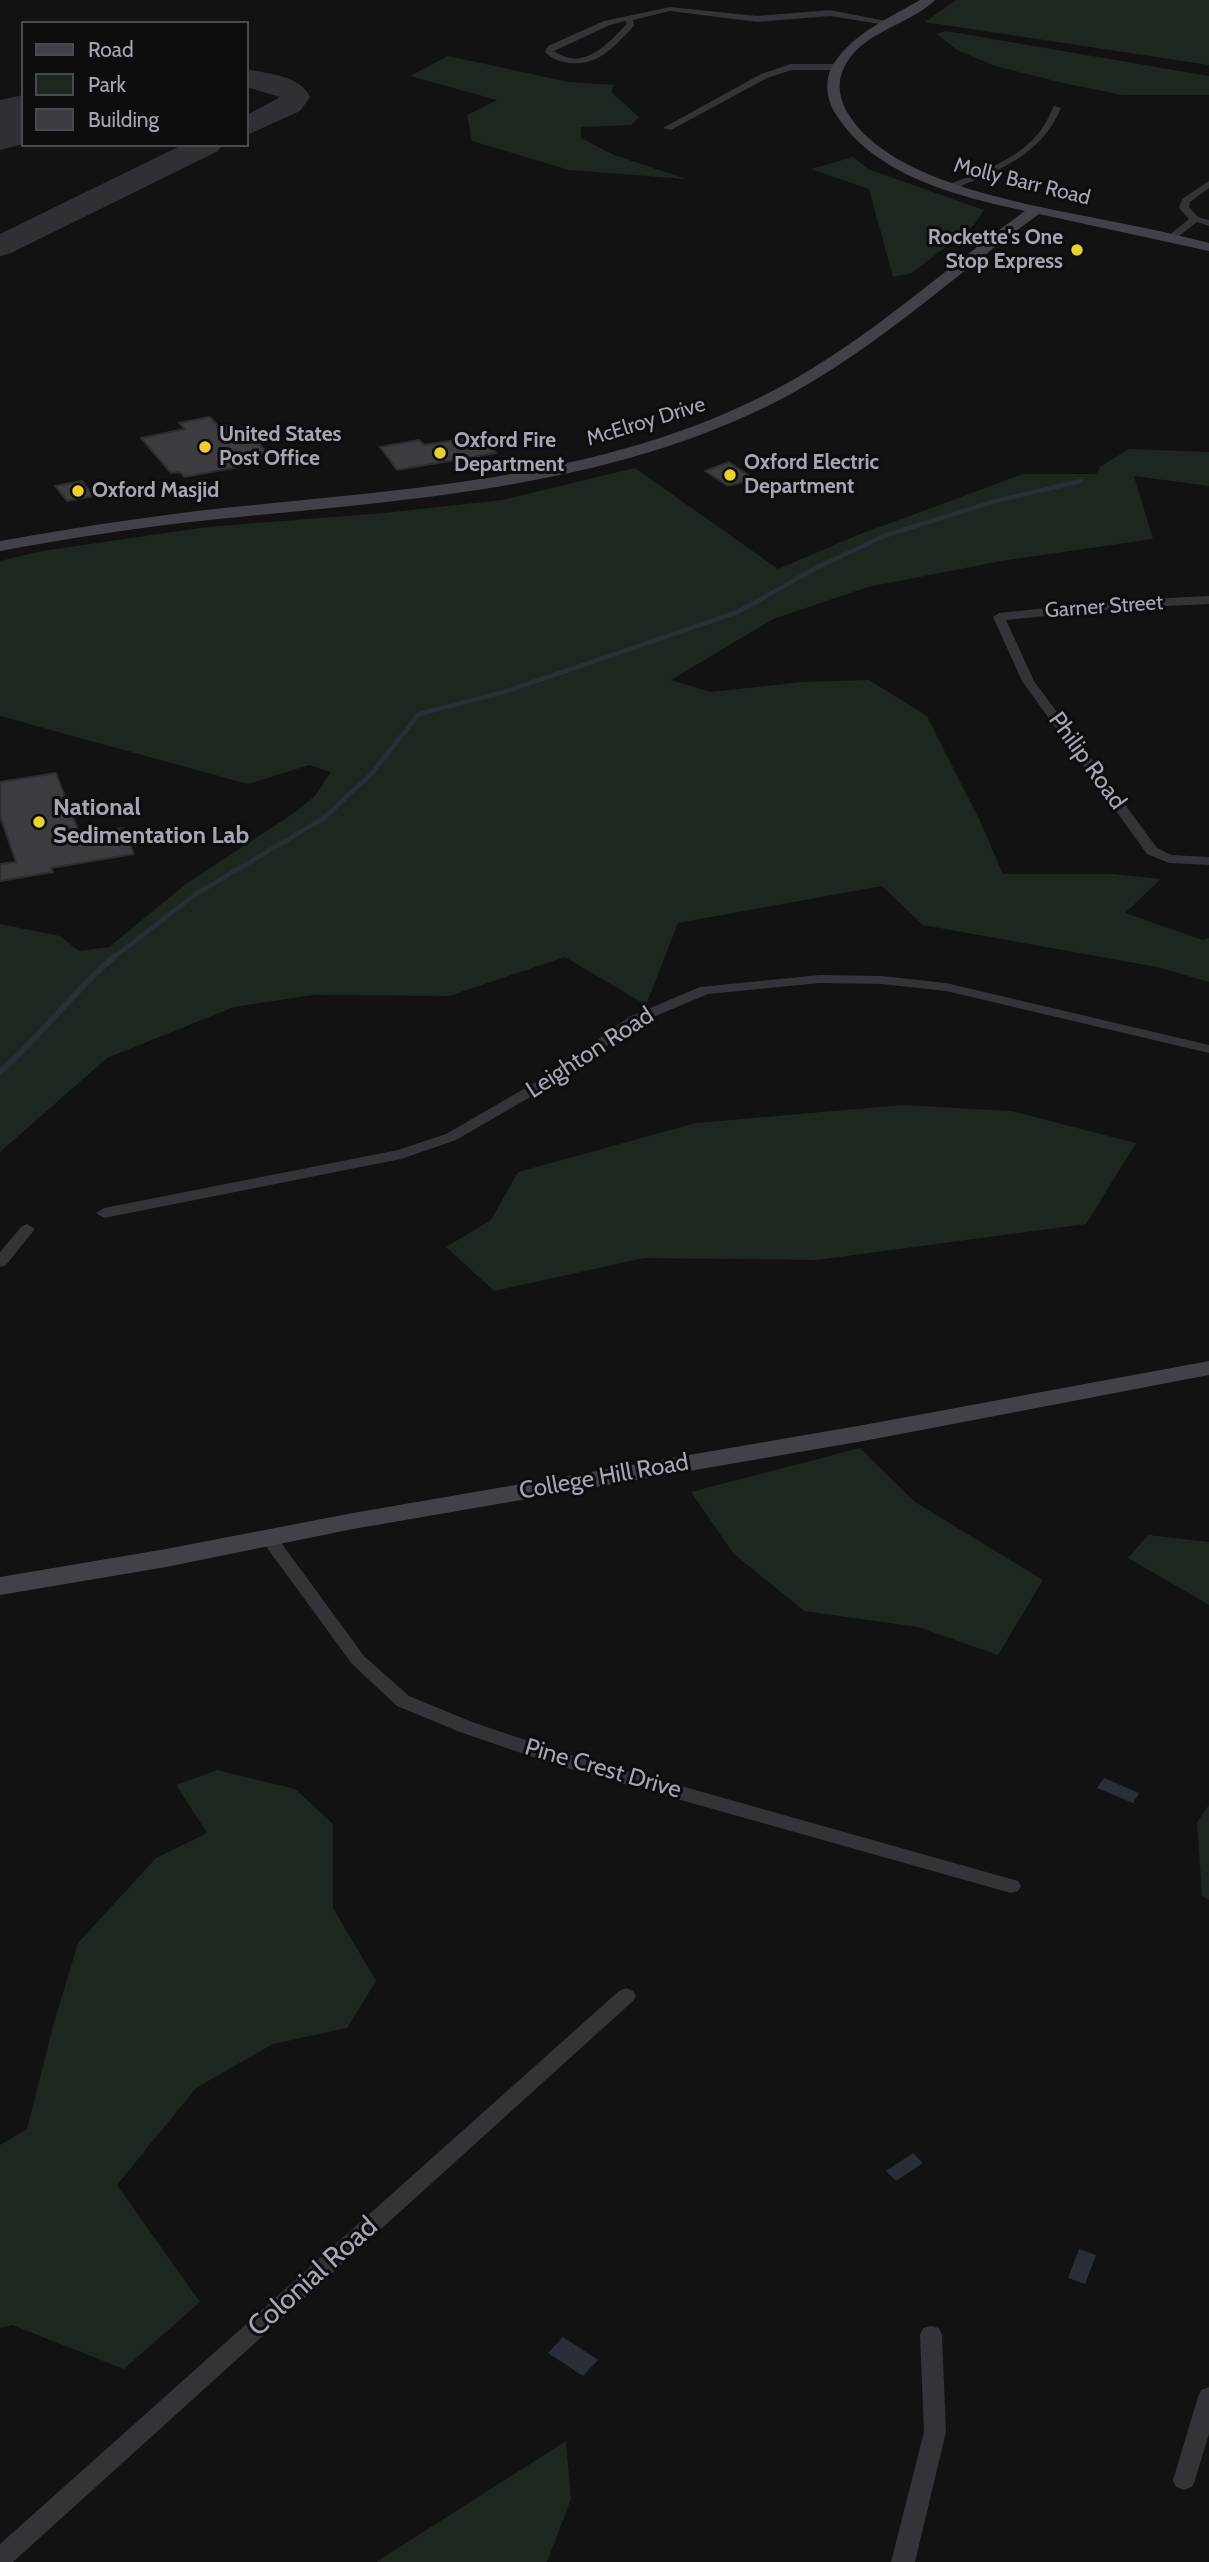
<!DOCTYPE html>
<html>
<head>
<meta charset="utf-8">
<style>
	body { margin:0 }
	#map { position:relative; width:1209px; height:2562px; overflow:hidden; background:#121213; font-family:Cabin,sans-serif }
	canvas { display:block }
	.legend { position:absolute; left:21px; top:21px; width:228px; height:126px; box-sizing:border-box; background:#0d0d0e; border:2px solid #494a50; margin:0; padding:9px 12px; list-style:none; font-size:21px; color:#a4a6b4 }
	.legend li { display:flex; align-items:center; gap:14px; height:35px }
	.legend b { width:35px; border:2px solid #494a50 }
</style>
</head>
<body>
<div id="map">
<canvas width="1209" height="2562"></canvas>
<ul class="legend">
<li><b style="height:9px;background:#414248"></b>Road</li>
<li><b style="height:19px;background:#1e2620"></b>Park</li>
<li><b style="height:19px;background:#3c3c40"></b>Building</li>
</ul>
</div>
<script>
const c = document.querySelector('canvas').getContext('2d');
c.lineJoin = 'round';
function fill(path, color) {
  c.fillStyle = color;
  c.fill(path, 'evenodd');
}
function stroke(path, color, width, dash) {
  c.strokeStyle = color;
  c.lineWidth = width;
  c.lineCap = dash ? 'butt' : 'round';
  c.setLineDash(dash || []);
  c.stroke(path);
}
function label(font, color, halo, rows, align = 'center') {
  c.font = font + ' Cabin,sans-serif';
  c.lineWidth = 6;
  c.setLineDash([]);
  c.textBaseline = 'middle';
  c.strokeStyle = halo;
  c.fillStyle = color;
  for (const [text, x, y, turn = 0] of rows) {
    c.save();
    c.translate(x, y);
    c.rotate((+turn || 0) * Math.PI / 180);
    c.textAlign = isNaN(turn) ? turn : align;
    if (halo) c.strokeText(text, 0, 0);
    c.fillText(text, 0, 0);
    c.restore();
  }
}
const green = new Path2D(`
	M956,0H1209V65L925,22Z
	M946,31L1209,76V95H1122L1063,83L995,66L957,50L937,34Z
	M448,56L569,82L614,85L611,92L639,117L631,125L581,127V138L614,155L686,179L569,170L472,141L467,115L497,100L410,76Z
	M853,157L868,169L984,210L974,225L912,273L893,277L869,189L811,169Z
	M1129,449L1209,452V486L1134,476L1153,539L1001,561L868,587L773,619L671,680L711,692L802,682L869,680L927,716L980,821L1003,874H1113L1161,879L1125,913L1203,940L1209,938V982L1157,967L923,925L882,886L678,923L646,1005L565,957L449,996L313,995L234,1007L107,1058L0,1152V924L60,936L79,951L109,947L186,884L294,813L315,796L331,772L309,765L248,784L0,716V561L42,551L207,527L384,513L502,500L635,468L778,569L858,535L1023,474H1096L1101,466Z
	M903,1105L1011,1111L1136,1143L1086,1224L817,1260L644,1258L494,1291L446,1247L491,1220L518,1172L696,1123Z
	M860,1448L915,1502L1043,1580L998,1655L918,1627L804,1611L733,1553L691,1492Z
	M1148,1535L1209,1542V1605L1128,1558Z
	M217,1770L295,1789L333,1824V1908L376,1981L347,2028L273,2044L196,2088L117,2185L200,2302L124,2369L12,2325L0,2328V2145L27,2129L52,2030L78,1943L156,1858L207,1833L176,1785Z
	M1209,1805V1900L1202,1896L1197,1822Z
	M566,2441L571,2499L547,2562H376Z`);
const water = new Path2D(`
	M1104,1778L1139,1793L1133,1803L1097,1788Z
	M913,2153L923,2163L896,2181L886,2171Z
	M1079,2249L1096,2255L1085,2284L1068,2278Z
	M563,2337L598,2360L583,2376L548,2353Z`);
const streamFar1 = new Path2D(`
	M113,958L196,894L324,818L370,775L419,714L504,692L738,612L816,568L884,536L992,502L1081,481`);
const stream = new Path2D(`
	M0,1072C41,1036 73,992 115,956`);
const taxiway = new Path2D(`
	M247,69C268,74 300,75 310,97L300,111L247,135V115L280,97L247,87Z
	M182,145H222L218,151L11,253L0,256V234Z`);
const runway = new Path2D(`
	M23,95V144L0,150V100Z`);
const building = new Path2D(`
	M210,417L219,427L228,425L232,430L244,427L270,456L257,459L250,465L184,477L180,472L171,473L141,438L185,429L179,423Z
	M469,438L471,440L483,438L496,453L397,470L380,447L419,440L424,445Z
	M729,462L754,479L728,486L705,471Z
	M82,481L94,496L67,501L55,486Z
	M56,773L80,835L124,828L134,854L51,868L53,872L0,881V864L16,862L0,816V782Z`);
const street = new Path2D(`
	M670,7L757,16L830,10L896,23L892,26L830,16L757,22L670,11L633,20L634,26C615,45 600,66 570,63C560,62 552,59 545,52L548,46L604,21ZM625,21L627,24C607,44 584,72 554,51L610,25Z
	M791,64H837L841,67L837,70H792L767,78L671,130L663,128L761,74Z
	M1054,106L1061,108C1041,155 999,171 953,189H947V185C978,173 1015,161 1037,135C1045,126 1049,116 1054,106Z
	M1209,181V188L1190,202L1189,207L1198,217L1209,220V226L1197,222L1174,240H1168V236L1189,219L1179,208L1182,199Z
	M1209,596V604L1125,608L1006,620L1034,681L1157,848L1171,855L1209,857V865L1169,863L1147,854L1022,681L993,617L999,613L1125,600Z
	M820,975L882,976L946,983L1209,1045V1053L946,991L882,984L820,983L708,994L639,1023L558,1081L456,1140L401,1159L104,1218L96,1213L104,1208L398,1150L446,1134L548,1075L629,1017L700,987Z
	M27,1224L35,1229L6,1265L0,1267V1252L22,1226Z
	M268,1531L274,1533L364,1656L409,1696L472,1722L564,1753L1011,1879L1018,1881L1021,1886L1018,1891L1011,1893L553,1764L460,1732L397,1706L352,1664L262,1541L259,1537L262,1533Z
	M626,1988L633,1991L636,1996L633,2001L13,2562H0V2544L619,1991Z
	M931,2326L939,2328L942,2335L946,2432L915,2562H891L924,2432L920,2335L923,2328Z
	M1209,2387V2434L1195,2480L1192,2487L1184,2490L1176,2487L1173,2480L1198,2397L1201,2390Z`);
const secondary = new Path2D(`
	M920,0H935C909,26 858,32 843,70C836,86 841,102 849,115C893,186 1039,206 1115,222C1147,228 1178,235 1209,243V251L1039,214C956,274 879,346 789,395C610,491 397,500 200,521C133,528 66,539 0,551V541C66,529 131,519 197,511C392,489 601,483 778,388C867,341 943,270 1025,211C957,196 874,176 835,113C826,98 824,78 834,63C855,32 890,18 920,0Z
	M1209,1361V1375L869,1440L353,1529L166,1567L0,1595V1577L166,1549L353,1513L869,1424Z`);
const markers = [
	[1077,250,7,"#ebd032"],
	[205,447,7,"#ebd032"],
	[440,453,7,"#ebd032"],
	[730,475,7,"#ebd032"],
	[78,491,7,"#ebd032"],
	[39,822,7,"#ebd032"]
];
const farStreetnames = [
	["Molly Barr Road",1022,182,14],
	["McElroy Drive",646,422,-17],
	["Garner Street",1104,607,-4]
];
const farPoinames = [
	["Rockette's One",1063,238,"right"],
	["Stop Express",1063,262,"right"],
	["United States",219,435],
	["Post Office",219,459],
	["Oxford Fire",454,441],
	["Department",454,465],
	["Oxford Electric",744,463],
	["Department",744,487],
	["Oxford Masjid",92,491]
];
const streetNames = [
	["Philip Road",1087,761,54],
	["Leighton Road",590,1053,-33],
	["College Hill Road",604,1477,-10],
	["Pine Crest Drive",603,1769,16]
];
const poiNames = [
	["National",53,808],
	["Sedimentation Lab",53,836]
];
const nearStreetnames = [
	["Colonial Road",313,2277,-42]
];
fill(green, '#1e2620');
fill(water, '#292e37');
stroke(streamFar1, '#292e37', 4.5);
stroke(stream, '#292e37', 6);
fill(taxiway, '#2f3033');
fill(runway, '#2f3033');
fill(building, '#3c3c40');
stroke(building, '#2d2c2f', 2);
fill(street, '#333338');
fill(secondary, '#414248');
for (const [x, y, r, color] of markers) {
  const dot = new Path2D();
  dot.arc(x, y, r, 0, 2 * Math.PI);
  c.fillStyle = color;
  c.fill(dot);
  stroke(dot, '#0d0d0e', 2.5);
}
label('21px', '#a4a6b4', '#0d0d0e', farStreetnames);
label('bold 21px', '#a4a6b4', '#0d0d0e', farPoinames, 'left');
label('24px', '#a4a6b4', '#0d0d0e', streetNames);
label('bold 24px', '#a4a6b4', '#0d0d0e', poiNames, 'left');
label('28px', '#a4a6b4', '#0d0d0e', nearStreetnames);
</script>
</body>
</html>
